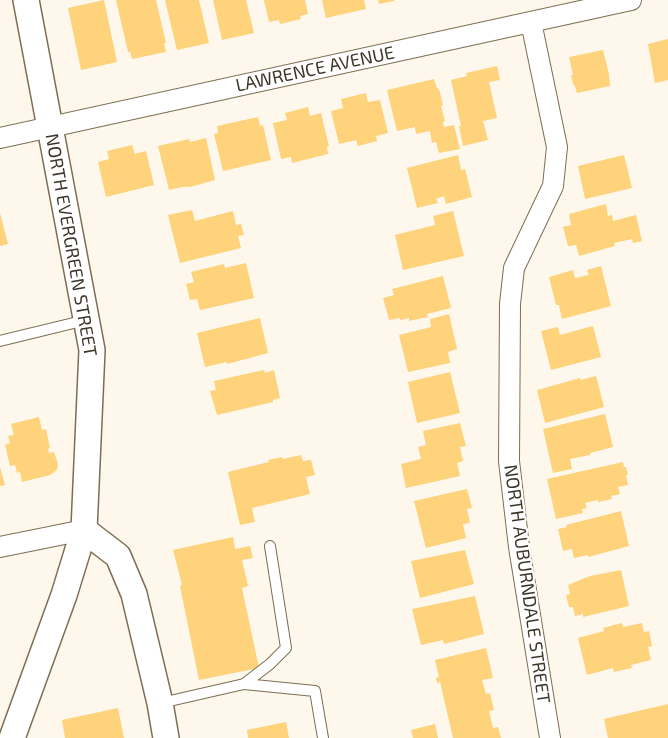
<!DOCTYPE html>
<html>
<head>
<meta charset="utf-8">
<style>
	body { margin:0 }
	canvas { display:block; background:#fef7eb }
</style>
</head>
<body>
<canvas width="668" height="738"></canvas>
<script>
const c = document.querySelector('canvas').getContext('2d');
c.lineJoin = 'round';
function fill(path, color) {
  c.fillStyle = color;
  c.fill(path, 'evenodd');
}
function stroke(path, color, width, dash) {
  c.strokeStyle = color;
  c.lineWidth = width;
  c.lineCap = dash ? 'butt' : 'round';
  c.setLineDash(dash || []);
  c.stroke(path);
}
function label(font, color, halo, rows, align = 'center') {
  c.font = font + ' "Exo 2",sans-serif';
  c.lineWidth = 4.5;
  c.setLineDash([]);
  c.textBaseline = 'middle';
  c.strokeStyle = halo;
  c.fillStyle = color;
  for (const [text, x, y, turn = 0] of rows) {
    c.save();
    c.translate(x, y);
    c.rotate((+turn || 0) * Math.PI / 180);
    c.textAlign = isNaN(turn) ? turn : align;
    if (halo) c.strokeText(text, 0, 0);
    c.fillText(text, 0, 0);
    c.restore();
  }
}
const building = new Path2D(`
	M104,0L117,62L81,70L68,8Z
	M116,0H156L166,43H164L166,52L132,59L130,52H128Z
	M165,0H199L209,43L177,50Z
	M213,0H246L254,33L222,40Z
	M264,0H305L308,14L300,16L301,19L280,24L279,20L269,22Z
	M322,0H364L366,9L326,18Z
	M378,0H394V1L379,4Z
	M668,39V80L655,83L648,44Z
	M603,50L609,74L610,86L577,93L574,84L573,85L571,75H573L569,57Z
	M497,66L500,80L489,82L497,118L483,121L488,140L463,146L459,126H461L451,80L467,76L466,73Z
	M434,79L437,88L439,89L443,105L441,106L445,121L443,122L444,127L454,125L460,149L439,153L436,142L432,143L430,131L416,134L415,127L397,131L387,90Z
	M366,93L368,102L380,100L388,133L376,136L377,141L358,146L356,140L339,144L331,111L343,108L341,99Z
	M308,107L310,116L321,113L329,146L327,147L328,154L292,163L291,157L281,159L273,123L287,120L285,113Z
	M258,117L260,126L263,125L271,160L223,171L214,134L218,133L217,126Z
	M206,138L215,180L190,187H182L169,190L158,146L189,139L190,142Z
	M132,145L135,154L146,151L154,185L106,197L98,162L109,159L107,151Z
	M458,155L461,170L465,169L472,197L446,204L444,196L436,199L438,203L417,208L407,168Z
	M624,155L632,188L585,199L578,166Z
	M606,204L608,216L612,215L613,221L636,215L642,241L633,243L632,239L614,243L615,246L579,256L576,245L568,246L563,227L571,225L569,214Z
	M192,210L195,221L233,211L236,225L241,224L244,235L238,236L241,248L180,263L168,215Z
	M453,211L464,256L403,270L395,235L435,225L433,216Z
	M0,213L8,244L0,246Z
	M246,263L254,298L200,310L197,299L190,300L186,284L194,282L191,272L224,264L225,268Z
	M601,266L611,306L562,319L559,305H556L549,277L573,270L575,278L589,275L587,270Z
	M443,276L451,308L427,314L428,317L409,321V318L400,320V318L389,320L383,298L394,295L392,289Z
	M449,314L457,349L448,352L450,363L408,372L399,335L431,327L430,319Z
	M260,318L268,353L227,364V362L205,367L197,333Z
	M593,326L601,357L551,370L541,331L558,327L560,335Z
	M264,370L265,373L274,370L280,398L273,400V402L217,415L210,391L216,390L214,381Z
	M450,372L460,413L417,423L408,382Z
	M596,376L604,407L545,423L537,390L580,378L581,380Z
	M605,414L613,447L590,453V455L570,459L572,469L553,473L543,429Z
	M39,417L42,430L46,429L50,448L48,449L49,453L54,452L58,464L57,470L50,475L22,482L20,472L17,473L15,465L10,466L5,445L10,443L8,436L14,435L11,424Z
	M460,423L466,446L460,447L463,461L457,463L460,476L406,488L401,464L421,459L418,447L426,445L423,431Z
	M301,455L303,461L311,460L315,475L306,477L310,494L252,508L255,522L240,525L228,472L269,462L268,460L282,457L283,459Z
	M623,462L624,467H626L628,475H626L628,485L618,487L620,494L611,496L612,499L598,502V500L585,503L587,508L582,509L583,513L556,519L547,479Z
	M0,467L5,485L0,486Z
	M467,489L472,508L467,509L470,523L463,524L466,538L426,548L414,501Z
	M621,511L629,546L588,557V555L574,558L572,549L563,551L558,529L567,527L566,525Z
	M233,537L235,549L250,546L253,558L242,560L248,586L242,588L259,668L199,680L180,586L182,585L173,550Z
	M465,550L474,584L420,598L411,561Z
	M621,570L629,606L583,617V614L575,616L573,607H569L566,595L570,594L568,585L590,576Z
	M475,596L484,634L444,644L443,640L421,645L412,609Z
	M622,623L623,627L642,623L644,632L649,631L652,646L648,647L651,660L631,665L632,668L614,672L613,668L587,675L578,638L604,631L603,628Z
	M486,648L493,678L482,680L486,694L490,693L494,710L489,711L493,728L498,727L501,738H453L440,682L437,683L436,678L439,677L435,660Z
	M668,704V738H608L604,719Z
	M118,708L124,738H65L62,720Z
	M286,722L289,738H248L247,730Z
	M435,724L438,738H413L411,730Z`);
const service = new Path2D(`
	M0,341L86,320
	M244,684L315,691L323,738
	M161,703L244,684L270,664L286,648L270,546`);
const minor = new Path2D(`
	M531,22L557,147L553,186L514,268L510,304L509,461L519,547L550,738
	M0,138L631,0
	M0,547L84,530`);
const tertiary = new Path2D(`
	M84,530L118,556L134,594L160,703L166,738
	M12,738L64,595L84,530L92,350L26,0`);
const streetNames = [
	["LAWRENCE AVENUE",315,69,-12],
	["NORTH EVERGREEN STREET",71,245,80],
	["NORTH AUBURNDALE STREET",527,584,82]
];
fill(building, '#fed37c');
stroke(service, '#7d6e52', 12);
stroke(minor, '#7d6e52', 22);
stroke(tertiary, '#7d6e52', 28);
stroke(service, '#fff', 10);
stroke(minor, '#fff', 20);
stroke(tertiary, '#fff', 25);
label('18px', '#3c3629', '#fff', streetNames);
</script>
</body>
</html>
